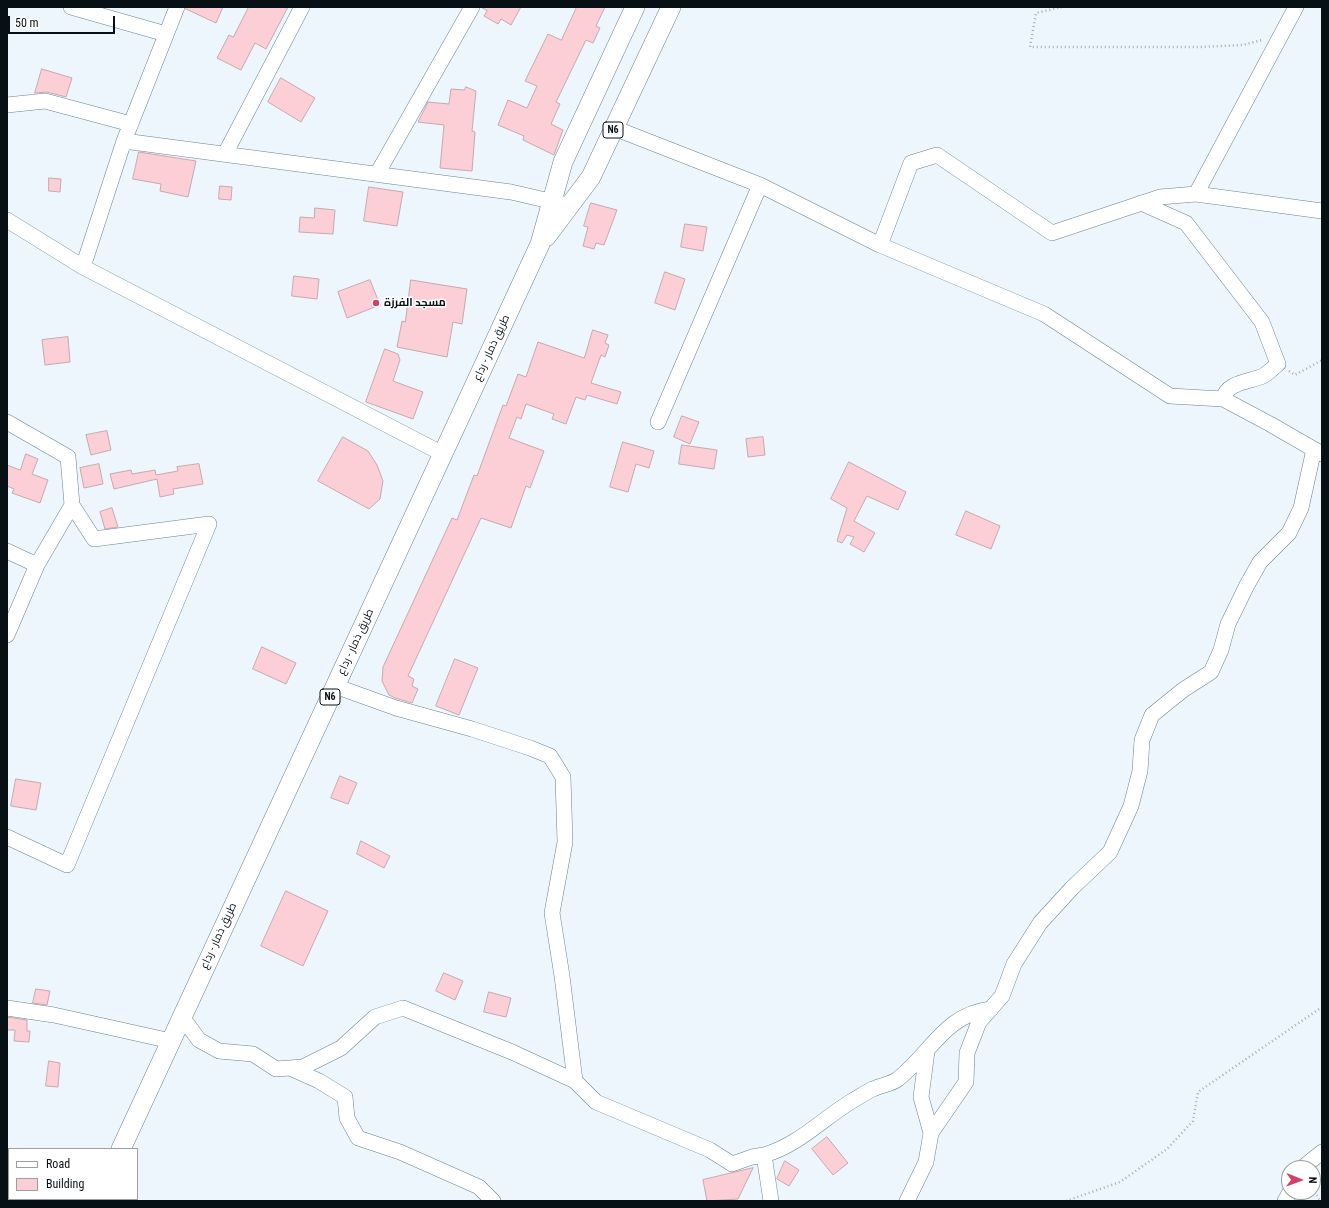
<!DOCTYPE html>
<html>
<head>
<meta charset="utf-8">
<style>
	body { margin:0 }
	#map { position:relative; width:1329px; height:1208px; overflow:hidden; background:#ecf6fc; font-family:"Roboto Condensed",sans-serif }
	canvas { display:block }
	.frame { position:absolute; inset:0; border:8px solid #071015; pointer-events:none }
	.legend { position:absolute; left:8px; top:1148px; width:130px; height:52px; box-sizing:border-box; background:#fff; border:1px solid #9c9fa1; margin:0; padding:5px 7px; list-style:none; font-size:12px; color:#071015 }
	.legend li { display:flex; align-items:center; gap:8px; height:20px }
	.legend b { width:20px; border:1px solid #9c9fa1 }
	.north { position:absolute; left:1281px; top:1160px; width:40px; height:40px; box-sizing:border-box; background:#fff; border:1px solid #9c9fa1; border-radius:50%; rotate:91deg; font-size:11px; font-weight:700; line-height:16px; text-align:center; color:#071015 }
	.north::after { content:''; display:block; margin:auto; width:14px; height:18px; background:#d14268; clip-path:polygon(50% 0,100% 100%,50% 72%,0 100%) }
	.scale { position:absolute; left:8px; top:16px; width:107px; height:18px; box-sizing:border-box; border:2px solid #071015; border-top:0; padding-left:5px; font-size:12px; line-height:14px; white-space:nowrap; color:#071015; -webkit-text-stroke:3px #fff; paint-order:stroke }
</style>
</head>
<body>
<div id="map">
<canvas width="1329" height="1208"></canvas>
<div class="frame"></div>
<ul class="legend">
<li><b style="height:5px;background:#fff"></b>Road</li>
<li><b style="height:11px;background:#fcced5"></b>Building</li>
</ul>
<div class="north">N</div>
<div class="scale">50 m</div>
</div>
<script>
const c = document.querySelector('canvas').getContext('2d');
c.lineJoin = 'round';
function fill(path, color) {
  c.fillStyle = color;
  c.fill(path, 'evenodd');
}
function stroke(path, color, width, dash) {
  c.strokeStyle = color;
  c.lineWidth = width;
  c.lineCap = dash ? 'butt' : 'round';
  c.setLineDash(dash || []);
  c.stroke(path);
}
function label(font, color, halo, rows, align = 'center') {
  c.font = font + ' "Roboto Condensed",Cairo,sans-serif';
  c.lineWidth = 3;
  c.setLineDash([]);
  c.textBaseline = 'middle';
  c.strokeStyle = halo;
  c.fillStyle = color;
  for (const [text, x, y, turn = 0] of rows) {
    c.save();
    c.translate(x, y);
    c.rotate((+turn || 0) * Math.PI / 180);
    c.textAlign = isNaN(turn) ? turn : align;
    if (halo) c.strokeText(text, 0, 0);
    c.fillText(text, 0, 0);
    c.restore();
  }
}
const building = new Path2D(`
	M186,7H223L216,23L186,9Z
	M249,7H288L266,49L255,43L241,70L217,58L229,35L233,37Z
	M481,7H521L511,25L501,19L498,24L484,16L487,11Z
	M577,7H605L596,26L600,28L593,43L586,40L556,102L560,104L551,124L563,130L554,155L523,140L524,136L498,125L508,100L527,108L537,86L525,81L548,34L561,40Z
	M42,69L72,78L66,97L47,92L35,93Z
	M281,78L315,98L301,122L268,102Z
	M466,87L476,91L472,131L475,132L472,171L440,168L444,125L418,122L428,102L449,104L451,89L464,90Z
	M139,152L196,161L188,197L160,191L161,184L133,179Z
	M49,178L61,179L60,192L49,191Z
	M220,186L232,187L231,200L219,199Z
	M369,187L403,192L397,226L364,221Z
	M591,203L617,210L604,245L596,243L594,249L583,246L588,227L584,226Z
	M315,208L335,210L333,234L299,232L300,217L314,218Z
	M685,224L707,227L703,251L681,247Z
	M665,272L685,279L675,310L655,303Z
	M294,276L319,279L317,299L292,296Z
	M370,280L380,305L347,318L338,292Z
	M411,280L467,289L462,324L453,322L447,357L397,347L402,321L405,322Z
	M593,330L608,335L605,343L609,345L605,357L601,355L591,383L621,392L617,404L587,395L585,400L576,397L566,424L552,419L554,414L526,404L521,419L517,417L509,438L544,451L530,488L526,486L511,528L481,518L408,676L414,679L412,686L418,689L412,703L395,698L389,695L382,681L383,667L452,518L457,520L474,475L477,476L503,405L506,406L518,374L526,377L538,342L584,358Z
	M68,337L70,362L45,365L42,340Z
	M385,349L398,354L400,360L393,381L423,392L413,419L366,402Z
	M682,416L699,422L690,444L674,437Z
	M107,431L111,450L91,455L86,435Z
	M343,437L368,451L377,465L383,481L380,499L369,509L318,481Z
	M763,437L765,455L748,457L746,439Z
	M623,442L654,451L649,468L636,464L628,492L610,487Z
	M682,445L717,450L714,469L679,464Z
	M26,454L38,459L32,474L48,480L40,503L12,493L14,489L7,486V465L20,470Z
	M849,462L906,492L898,510L867,496L854,521L875,533L864,552L850,544L854,537L847,535L842,543L837,541L847,508L831,499Z
	M99,464L103,484L84,488L80,468Z
	M199,464L203,484L173,489L174,494L160,497L157,479L114,489L110,474L131,470L132,474L155,470L156,475L178,471L177,467Z
	M112,508L118,527L105,529L100,512Z
	M966,511L1000,526L991,549L956,535Z
	M262,647L296,663L286,684L253,669Z
	M455,659L478,668L459,715L436,706Z
	M340,776L357,783L348,804L331,798Z
	M16,779L41,783L36,810L11,806Z
	M361,841L390,856L384,868L357,854Z
	M286,891L328,911L303,966L261,946Z
	M444,973L463,981L455,1000L436,991Z
	M36,989L50,991L47,1005L33,1003Z
	M489,992L511,998L506,1017L484,1012Z
	M7,1017L27,1020V1031H30L29,1042L14,1041L15,1030H7Z
	M49,1061L60,1063L58,1087L46,1086Z
	M827,1137L848,1163L833,1175L812,1149Z
	M785,1161L799,1170L789,1186L777,1179Z
	M753,1168L738,1199L707,1201L703,1180Z`);
const path = new Path2D(`
	M1062,7L1036,13L1030,47H1200L1243,45L1262,40
	M1289,371L1295,375L1322,360
	M1313,1188L1320,1201
	M1066,1201L1120,1182L1167,1149L1193,1121L1198,1092L1322,1007`);
const minor = new Path2D(`
	M71,7L166,34
	M177,7L124,141L511,192L563,204
	M7,105L45,101L131,124
	M614,128L760,185L880,245L1044,314L1170,396L1223,399L1270,424L1322,454
	M225,154L302,7
	M377,174L472,7
	M1196,194L1296,7
	M1141,203L1186,223L1262,322L1278,364C1273,368 1268,373 1263,376C1249,382 1227,382 1223,399
	M7,220L83,267L443,454
	M880,245L911,163L937,155L1052,233L1160,197L1196,194L1322,211
	M83,267L124,141
	M7,422L68,457L72,505L37,565L7,635
	M658,422L760,185
	M72,505L94,539L209,524
	M7,551L37,565
	M335,686L396,708L472,729L530,748L550,756L563,777L565,842L552,913L562,976L575,1081L596,1102L710,1150L732,1164L752,1157L764,1155L771,1201
	M7,837L67,865L209,524
	M7,1008L54,1015L171,1041
	M182,1017L199,1040L219,1051L253,1054L276,1069L303,1067L341,1048L375,1017L403,1008L512,1052L575,1081
	M927,1051L921,1097L931,1133
	M290,1068L319,1081L345,1097L347,1118L358,1138L400,1152L479,1187L493,1201
	M764,1155C799,1145 822,1119 852,1101C859,1097 866,1092 873,1089C881,1085 892,1084 898,1079C931,1053 945,1014 991,1009
	M1302,1168L1322,1152
	M907,1201L926,1162L931,1133L966,1082L967,1053L979,1022L1002,996L1014,964L1040,923L1072,888L1110,852L1131,806L1140,771L1142,740L1152,715L1183,690L1211,672L1221,650L1228,624L1247,585L1260,562L1289,533L1301,508L1314,449
	M1285,1201L1290,1192`);
const major = new Path2D(`
	M546,237L591,177L671,7
	M121,1149L540,244L563,162L635,7
	M97,1201L98,1199`);
const markers = [
	[376,303,4,"#d14268"]
];
const shields = [
	[613,130,20],
	[330,697,20]
];
const shieldNames = [
	["N6",613,130],
	["N6",330,697]
];
const poiNames = [
	["مسجد الفرزة",384,303]
];
const streetNames = [
	["طريق ذمار - رداع",492,348,-65],
	["طريق ذمار - رداع",356,642,-65],
	["طريق ذمار - رداع",219,936,-65]
];
fill(building, '#fcced5');
stroke(building, '#c5a9ad', 1);
stroke(minor, '#6b8390', 16);
stroke(major, '#6b8390', 20);
stroke(path, '#a2acb2', 2.5, [1, 3]);
stroke(minor, '#fff', 15);
stroke(major, '#fff', 19);
for (const [x, y, r, color] of markers) {
  const dot = new Path2D();
  dot.arc(x, y, r, 0, 2 * Math.PI);
  c.fillStyle = color;
  c.fill(dot);
  stroke(dot, '#fff', 1.5);
}
for (const [x, y, w] of shields) {
  const box = new Path2D();
  box.roundRect(x - w / 2, y - 8, w, 16, 3);
  c.fillStyle = '#fff';
  c.fill(box);
  stroke(box, '#071015', 1);
}
label('bold 10px', '#071015', null, shieldNames);
label('bold 11px', '#071015', '#fff', poiNames, 'left');
label('11px', '#071015', '#fff', streetNames);
</script>
</body>
</html>
